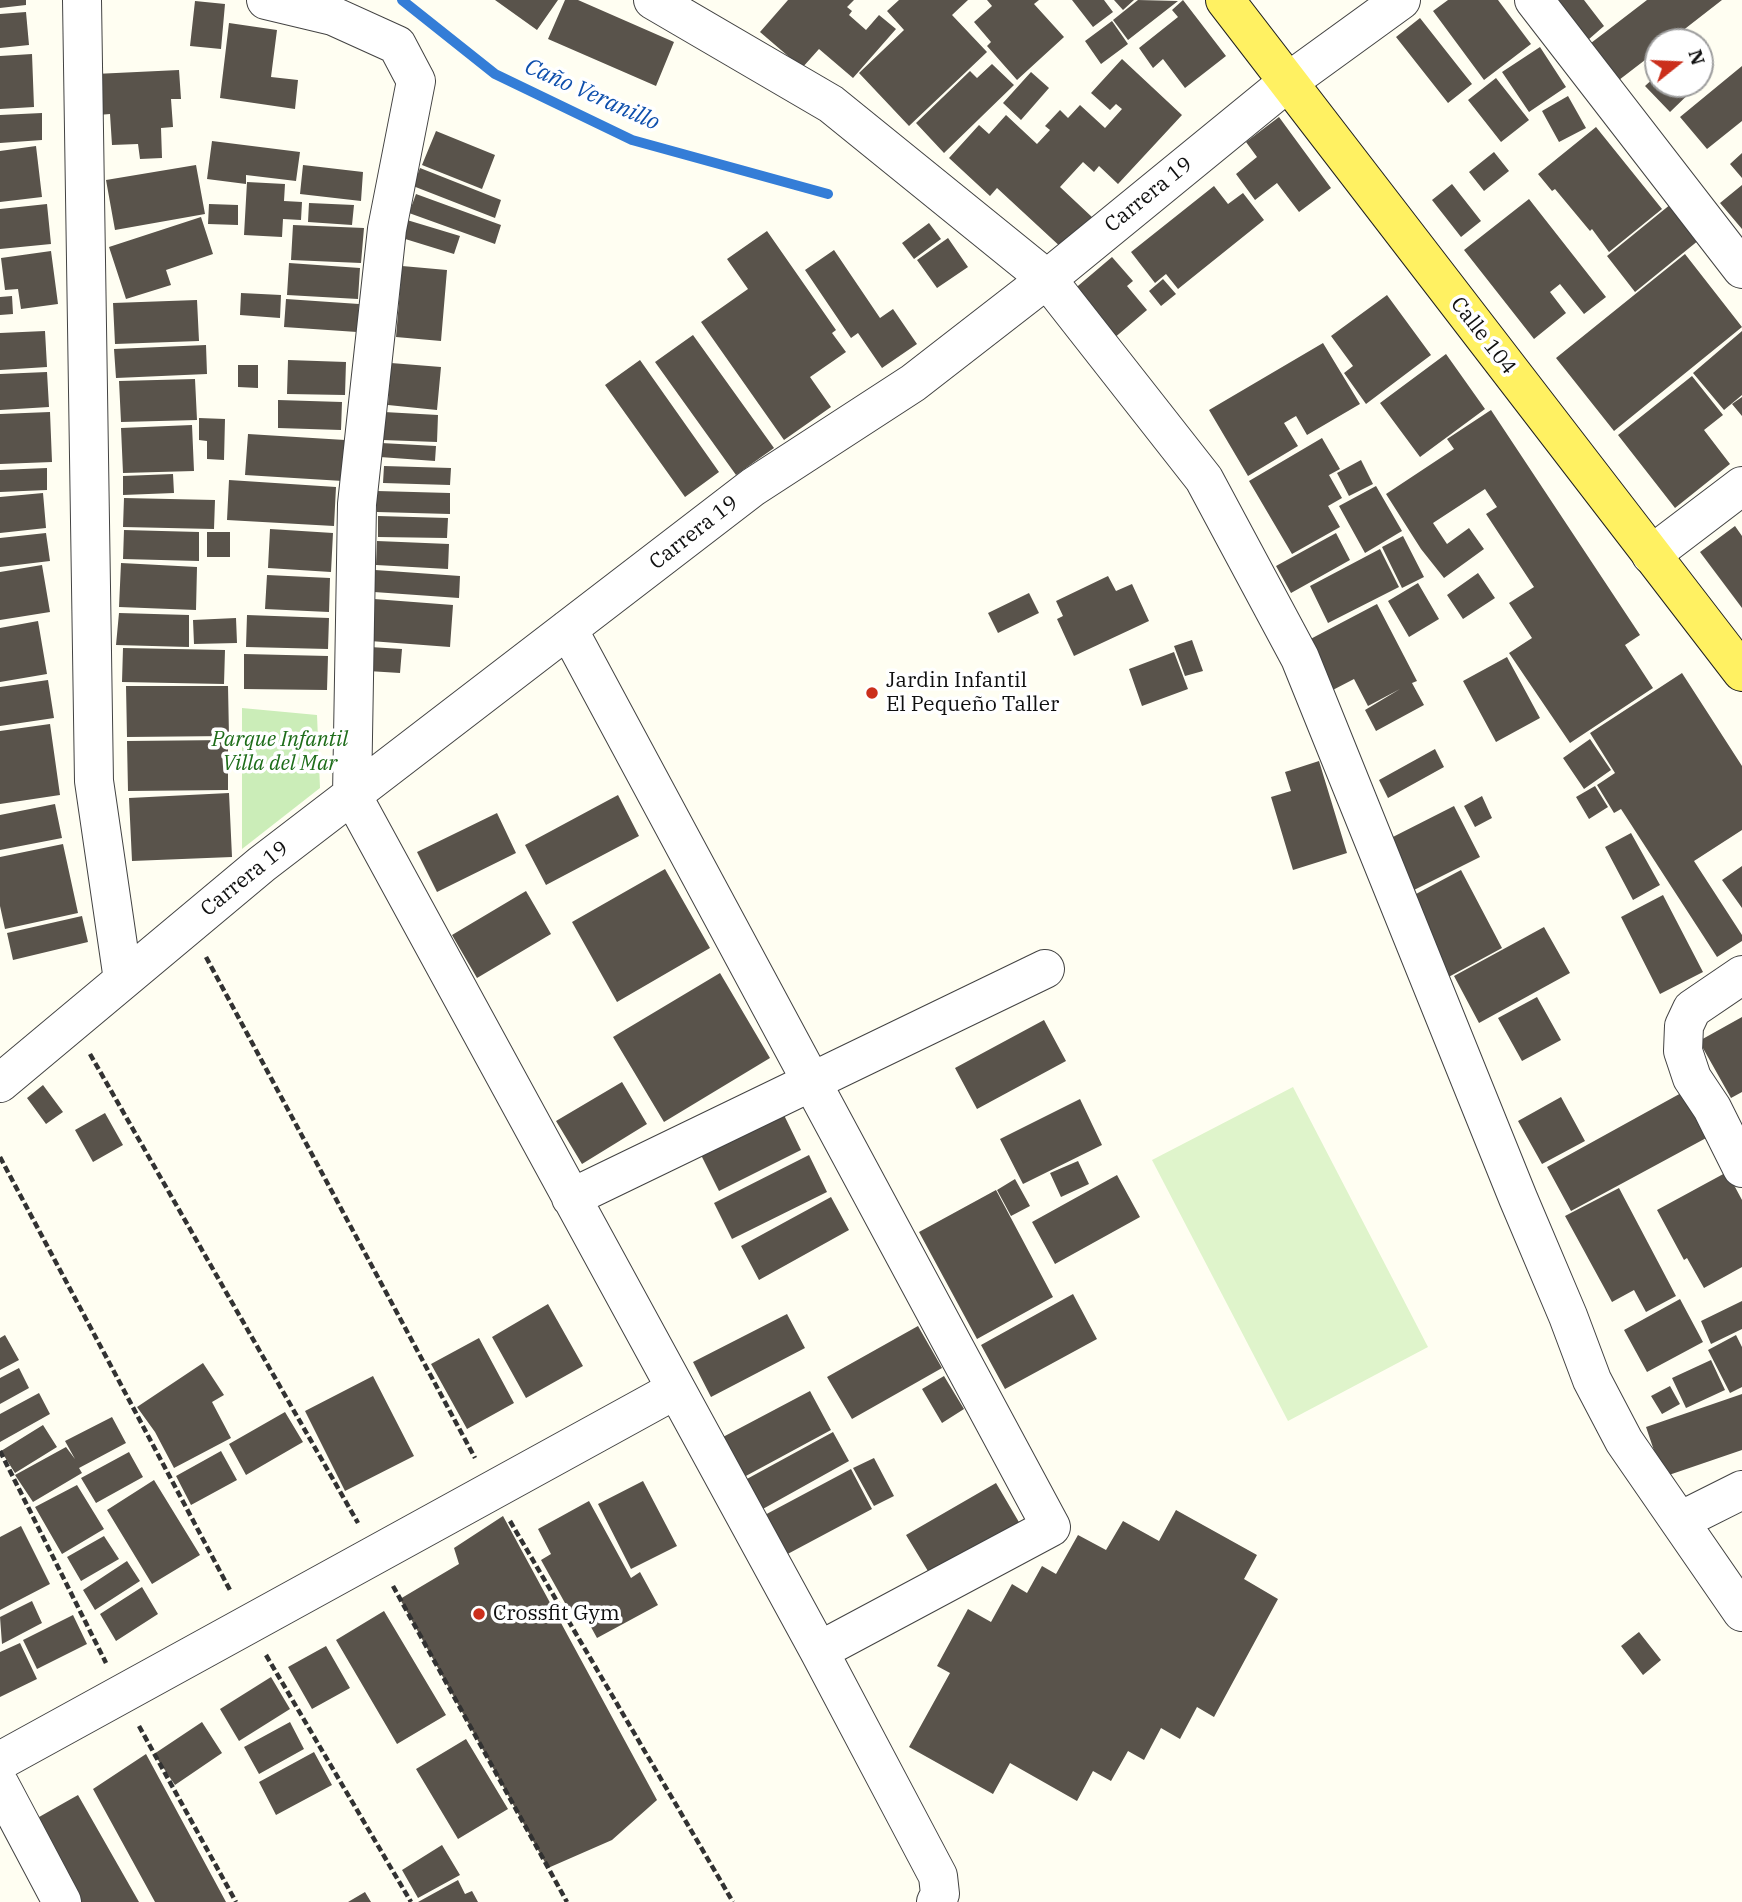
<!DOCTYPE html>
<html>
<head>
<meta charset="utf-8">
<style>
	body { margin:0 }
	#map { position:relative; width:1742px; height:1902px; overflow:hidden; background:#fffef2; font-family:"IBM Plex Serif",serif }
	canvas { display:block }
	.north { position:absolute; left:1644px; top:28px; width:70px; height:70px; box-sizing:border-box; background:#fff; border:2px solid #9f9f9f; border-radius:50%; rotate:72deg; font-size:19px; font-weight:700; line-height:28px; text-align:center; color:#101010 }
	.north::after { content:''; display:block; margin:auto; width:24px; height:32px; background:#cb2f1c; clip-path:polygon(50% 0,100% 100%,50% 72%,0 100%) }
</style>
</head>
<body>
<div id="map">
<canvas width="1742" height="1902"></canvas>
<div class="north">N</div>
</div>
<script>
const c = document.querySelector('canvas').getContext('2d');
c.lineJoin = 'round';
function fill(path, color) {
  c.fillStyle = color;
  c.fill(path, 'evenodd');
}
function stroke(path, color, width, dash) {
  c.strokeStyle = color;
  c.lineWidth = width;
  c.lineCap = dash ? 'butt' : 'round';
  c.setLineDash(dash || []);
  c.stroke(path);
}
function label(font, color, halo, rows, align = 'center') {
  c.font = font + ' "IBM Plex Serif",serif';
  c.lineWidth = 7;
  c.setLineDash([]);
  c.textBaseline = 'middle';
  c.strokeStyle = halo;
  c.fillStyle = color;
  for (const [text, x, y, turn = 0] of rows) {
    c.save();
    c.translate(x, y);
    c.rotate((+turn || 0) * Math.PI / 180);
    c.textAlign = isNaN(turn) ? turn : align;
    if (halo) c.strokeText(text, 0, 0);
    c.fillText(text, 0, 0);
    c.restore();
  }
}
const green = new Path2D(`
	M242,708L317,715L320,788L242,849Z`);
const pitch = new Path2D(`
	M1293,1087L1428,1347L1288,1421L1152,1160Z`);
const stream = new Path2D(`
	M402,0L495,74L632,140L828,194`);
const building = new Path2D(`
	M0,0H26V5L0,8Z
	M495,0H558L537,30Z
	M565,0H578L674,42L656,86L548,39Z
	M788,0H854L847,7L852,11L849,15L866,30L879,15L896,29L853,78L819,49L802,68L760,32Z
	M899,0H968L952,15L987,52L909,126L859,73L904,30L887,11Z
	M987,0H1039L1034,4L1064,37L1017,80L987,46L991,42L974,22L992,6Z
	M1072,0H1104L1113,12L1093,27Z
	M1114,0H1134L1123,10Z
	M1138,0L1178,1L1128,40L1113,20Z
	M1183,0L1226,56L1185,88L1163,59L1153,68L1139,48L1178,17L1172,10Z
	M1448,0H1498L1531,44L1484,80L1433,11Z
	M1557,0H1584L1604,26L1588,40Z
	M1647,0H1722L1668,42H1658V50L1619,80L1591,43Z
	M195,1L225,4L221,49L190,46Z
	M26,12L29,45L0,48V14Z
	M1420,18L1472,84L1448,103L1396,37Z
	M1112,21L1128,44L1101,64L1085,41Z
	M229,23L277,30L271,77L298,80L295,109L220,98Z
	M1540,47L1566,87L1529,112L1502,72Z
	M32,54L34,107L0,109V56Z
	M1122,59L1182,115L1118,184L1099,166L1094,172L1083,162L1060,187L1093,218L1064,250L997,188L990,196L949,158L979,125L989,134L1006,115L1037,144L1050,130L1045,126L1060,110L1068,118L1080,105L1105,128L1122,109L1116,104L1110,110L1091,93Z
	M992,64L1014,85L944,153L916,123L970,71L977,78Z
	M1742,66V121L1707,149L1680,117Z
	M179,70L181,99H171L173,127L161,128L162,158L140,159L138,144L112,145L110,114L98,115L95,74Z
	M1031,72L1049,88L1021,120L1003,103Z
	M1658,74V84H1699L1670,112L1645,86Z
	M1496,78L1529,120L1501,142L1468,100Z
	M1568,96L1586,128L1559,142L1542,111Z
	M42,113V140L0,143V115Z
	M1279,117L1331,188L1299,212L1277,183L1255,200L1236,174L1257,157L1246,142Z
	M1596,127L1662,209L1609,252L1592,229L1590,231L1555,189L1552,191L1538,174Z
	M436,131L495,155L482,189L422,165Z
	M212,141L300,152L296,181L246,175V184L207,179Z
	M36,146L42,197L0,202V151Z
	M1494,152L1509,171L1484,191L1469,172Z
	M1742,153V178L1730,164Z
	M196,165L205,214L115,230L106,180Z
	M303,165L363,172L361,201L300,194Z
	M420,168L501,200L495,218L413,186Z
	M247,182L285,184L284,201L302,202L301,220L283,219L282,237L244,235Z
	M1452,184L1481,221L1461,237L1432,200Z
	M1742,185V229L1720,203Z
	M1214,186L1228,204L1243,193L1264,220L1178,289L1166,274L1155,283L1131,252Z
	M416,194L501,225L495,244L409,213Z
	M1529,199L1606,297L1584,314L1560,284L1550,292L1566,313L1534,339L1464,250Z
	M309,203L354,205L352,225L308,222Z
	M47,204L51,244L0,249V209Z
	M209,204L238,205V225L208,224Z
	M1671,204L1699,240L1635,292L1607,256Z
	M201,217L213,254L166,270L171,285L126,299L109,247Z
	M407,220L460,236L454,254L402,238Z
	M929,223L941,239L914,259L902,243Z
	M293,225L364,228L361,263L291,260Z
	M767,231L836,330L832,333L846,352L810,377L831,407L784,440L701,322L748,289L727,259Z
	M948,238L968,267L937,288L917,260Z
	M834,250L880,318L893,309L917,344L882,368L858,333L851,338L805,270Z
	M51,251L58,304L21,309L18,289L5,290L1,258Z
	M1685,254L1742,327L1614,431L1556,358Z
	M1112,257L1133,281L1127,286L1147,310L1113,339L1072,291Z
	M289,263L360,268L358,299L287,295Z
	M402,266L447,270L441,341L396,337Z
	M1163,279L1176,294L1161,306L1149,291Z
	M241,293L281,295L280,318L240,315Z
	M1387,295L1431,355L1366,404L1344,373L1353,366L1331,336Z
	M12,296L13,314L0,315V297Z
	M286,299L359,304L357,332L284,327Z
	M197,300L199,341L115,344L113,303Z
	M45,331L47,367L0,370V333Z
	M1742,331V395L1724,410L1693,373Z
	M693,335L774,448L736,475L655,362Z
	M1323,343L1360,404L1307,435L1296,416L1284,423L1298,446L1248,476L1209,410Z
	M206,345L207,374L116,378L114,349Z
	M1446,354L1485,409L1420,457L1380,403Z
	M288,360L346,362L345,395L287,394Z
	M640,360L719,472L685,497L605,385Z
	M391,363L441,367L437,410L388,405Z
	M238,365H258V388L238,387Z
	M47,372L49,407L0,410V374Z
	M1692,376L1723,415L1704,430L1730,464L1675,508L1618,435Z
	M195,379L197,420L121,422L119,381Z
	M1742,397V416L1732,404Z
	M278,400L342,402L341,430L278,428Z
	M1491,410L1640,635L1625,645L1653,688L1570,743L1509,653L1532,638L1509,603L1534,587L1486,514L1497,507L1485,489L1433,523L1447,544L1469,528L1484,549L1444,578L1421,549L1386,494L1454,449L1447,439Z
	M50,412L52,462L0,464V414Z
	M384,412L438,415L437,442L383,440Z
	M199,418L225,419L224,460L207,459V441L199,440Z
	M192,425L194,471L123,473L121,428Z
	M248,434L345,440L343,481L245,475Z
	M1322,438L1340,469L1329,475L1342,498L1328,506L1340,527L1292,554L1249,481Z
	M381,443L436,446L435,461L380,457Z
	M1361,460L1373,484L1349,496L1337,473Z
	M384,466L451,468L450,485L383,483Z
	M47,468V490L0,492V470Z
	M173,474L174,493L123,495V476Z
	M229,480L336,487L334,526L227,520Z
	M1376,486L1402,531L1365,553L1339,506Z
	M377,491L450,493V514L377,512Z
	M43,493L46,528L0,533V497Z
	M124,498L215,500L214,529L123,527Z
	M378,516L448,518L447,538L378,537Z
	M1735,526L1742,536V608L1700,552Z
	M270,529L333,533L331,572L268,568Z
	M124,530L199,532V561L123,559Z
	M207,532H230V557H207Z
	M46,533L50,561L0,567V538Z
	M1336,533L1350,560L1291,593L1276,566Z
	M1403,536L1424,577L1402,588L1382,547Z
	M377,541L449,544L448,569L376,565Z
	M1380,549L1399,587L1328,623L1310,586Z
	M121,563L197,567L196,610L119,607Z
	M42,565L50,612L0,620V572Z
	M375,570L460,576L459,598L374,592Z
	M1478,573L1495,598L1463,619L1447,595Z
	M267,575L330,578L329,612L265,609Z
	M1108,576L1116,591L1132,584L1149,621L1074,656L1057,619L1063,616L1056,601Z
	M1418,583L1439,619L1409,637L1388,601Z
	M1029,593L1039,613L998,633L988,613Z
	M374,599L453,605L450,647L370,641Z
	M1377,604L1417,681L1412,683L1424,705L1376,731L1365,710L1400,689L1368,706L1354,679L1327,693L1301,644Z
	M119,613L189,615V647L116,645Z
	M247,615L329,618L328,649L246,647Z
	M236,618L237,643L194,644L193,620Z
	M38,621L47,674L0,682V628Z
	M1192,640L1203,671L1185,676L1174,646Z
	M370,647L402,649L400,673L368,671Z
	M123,648L225,650L224,684L122,682Z
	M1174,652L1188,689L1142,706L1129,669Z
	M244,654L328,656L327,690L244,689Z
	M1507,657L1540,718L1496,742L1463,681Z
	M1682,673L1742,766V830L1694,861L1742,935V941L1717,957L1621,809L1614,813L1597,785L1615,773L1590,733Z
	M48,680L54,718L0,726V687Z
	M126,686H228L229,736L127,737Z
	M50,724L60,795L0,804V731Z
	M1590,739L1611,770L1584,789L1563,758Z
	M228,740V790L128,791L127,741Z
	M1435,749L1444,767L1388,798L1379,780Z
	M1319,761L1347,853L1293,870L1271,797L1291,791L1285,772Z
	M1595,786L1608,807L1589,819L1576,797Z
	M229,793L232,857L132,861L129,798Z
	M618,795L639,836L546,885L525,845Z
	M1482,796L1492,818L1475,827L1464,806Z
	M55,804L62,838L0,850V815Z
	M1454,806L1480,857L1408,893L1383,842Z
	M497,813L516,853L437,892L417,852Z
	M1631,833L1660,885L1633,900L1605,847Z
	M63,844L78,913L5,929L0,906V857Z
	M1742,866V908L1722,880Z
	M665,869L710,948L617,1002L572,922Z
	M1461,870L1502,948L1443,980L1401,902Z
	M526,891L551,934L477,978L452,935Z
	M1663,895L1703,972L1660,994L1621,917Z
	M82,916L88,942L13,960L7,933Z
	M1544,927L1570,973L1479,1023L1454,976Z
	M720,973L770,1058L664,1122L613,1037Z
	M1537,997L1561,1040L1522,1061L1498,1018Z
	M1742,1017V1092L1731,1098L1699,1041Z
	M1044,1020L1066,1061L977,1109L955,1068Z
	M622,1082L647,1124L582,1164L556,1121Z
	M43,1085L63,1112L46,1124L27,1098Z
	M1683,1092L1708,1137L1571,1211L1547,1167Z
	M1561,1097L1585,1141L1542,1164L1518,1121Z
	M1080,1099L1102,1145L1023,1184L1000,1139Z
	M105,1113L123,1145L93,1162L75,1130Z
	M783,1113L801,1150L719,1191L701,1155Z
	M809,1155L827,1192L732,1239L714,1203Z
	M1078,1161L1089,1184L1061,1197L1050,1173Z
	M1727,1172L1742,1200V1267L1704,1288L1687,1258L1684,1260L1657,1210Z
	M1117,1175L1140,1217L1055,1264L1032,1222Z
	M1015,1179L1030,1206L1011,1216L997,1190Z
	M1619,1188L1676,1296L1646,1312L1634,1290L1612,1302L1565,1216Z
	M996,1190L1053,1297L977,1339L919,1232Z
	M831,1197L849,1230L759,1280L741,1246Z
	M1073,1294L1097,1339L1005,1389L981,1345Z
	M1680,1299L1703,1342L1647,1372L1624,1330Z
	M1742,1301V1329L1711,1344L1701,1321Z
	M548,1304L583,1366L526,1398L492,1337Z
	M787,1314L805,1348L711,1397L693,1362Z
	M918,1326L942,1368L852,1419L827,1377Z
	M5,1335L19,1360L0,1370V1338Z
	M1736,1335L1742,1347V1387L1730,1393L1708,1350Z
	M479,1338L514,1403L467,1429L431,1364Z
	M1711,1360L1725,1390L1686,1408L1672,1378Z
	M203,1363L224,1395L212,1402L231,1438L174,1468L155,1432L137,1407Z
	M19,1368L29,1388L0,1404V1378Z
	M373,1376L414,1456L345,1491L305,1411Z
	M944,1376L964,1409L942,1423L922,1389Z
	M1670,1386L1680,1404L1662,1414L1651,1396Z
	M810,1391L831,1430L744,1477L723,1437Z
	M39,1393L50,1414L0,1442V1414Z
	M1742,1394V1450L1663,1477L1646,1427Z
	M285,1412L303,1442L246,1475L229,1444Z
	M112,1417L126,1443L79,1468L82,1473L33,1502L15,1475L66,1447L75,1459L65,1441Z
	M43,1425L57,1447L15,1473L1,1451Z
	M833,1432L849,1461L761,1510L745,1480Z
	M221,1451L237,1480L191,1505L176,1476Z
	M129,1452L143,1477L96,1503L81,1478Z
	M874,1458L894,1496L874,1506L853,1468Z
	M851,1469L872,1509L782,1557L761,1517Z
	M154,1480L200,1555L152,1584L107,1510Z
	M643,1481L677,1546L631,1569L598,1504Z
	M996,1483L1023,1529L934,1581L906,1535Z
	M77,1485L104,1529L62,1554L35,1507Z
	M589,1501L631,1578L640,1572L658,1605L597,1638L580,1607L570,1612L541,1560L551,1554L538,1529Z
	M1176,1510L1257,1555L1244,1579L1278,1599L1214,1717L1197,1707L1180,1739L1161,1728L1144,1760L1128,1751L1111,1781L1093,1771L1077,1801L1010,1763L993,1794L909,1747L950,1673L937,1666L968,1609L991,1622L1012,1584L1027,1593L1042,1566L1056,1574L1078,1535L1106,1550L1123,1521L1159,1541Z
	M503,1516L657,1800L612,1840L548,1868L400,1599L459,1564L454,1548Z
	M21,1526L50,1584L0,1610V1537Z
	M104,1536L119,1559L81,1581L67,1557Z
	M127,1561L140,1581L95,1610L83,1590Z
	M142,1587L158,1614L116,1641L100,1614Z
	M32,1601L42,1623L2,1644L0,1617Z
	M384,1611L446,1715L397,1744L336,1640Z
	M73,1615L87,1644L37,1669L23,1640Z
	M1639,1632L1661,1660L1643,1675L1621,1646Z
	M20,1643L37,1679L0,1697V1652Z
	M326,1646L350,1688L312,1709L288,1667Z
	M271,1677L290,1709L239,1741L220,1709Z
	M202,1722L222,1753L175,1785L154,1754Z
	M290,1722L304,1749L259,1774L244,1747Z
	M466,1739L508,1809L458,1839L416,1769Z
	M314,1752L332,1785L276,1815L259,1782Z
	M146,1754L226,1902H155L93,1789Z
	M78,1795L139,1902H77L32,1821Z
	M442,1845L460,1875L418,1898L402,1870Z
	M458,1880L465,1894L472,1891L478,1902H418Z
	M365,1892L371,1902H348Z`);
const path = new Path2D(`
	M206,957L475,1458
	M90,1054L358,1523
	M0,1157L231,1592
	M0,1451L106,1663
	M510,1521L733,1902
	M393,1586L567,1902
	M266,1655L411,1902
	M139,1726L236,1902`);
const street = new Path2D(`
	M82,0L94,781L123,980
	M266,0L333,16L397,45L416,81L387,229L357,504L352,795L819,1651L938,1876L940,1894L936,1902
	M653,0L831,104L1047,279L1204,479L1300,658L1518,1198L1568,1316L1592,1380L1624,1441L1742,1612
	M1534,0L1742,269
	M1651,555L1742,486
	M568,629L1051,1527L819,1651
	M1742,975L1692,1009L1684,1026L1683,1051L1692,1078L1712,1108L1742,1168
	M0,1083L262,864L352,795L753,487L913,383L1047,279L1288,82L1401,0
	M571,1198L1045,969
	M1680,1521L1742,1490
	M0,1761L675,1390
	M0,1785L62,1902`);
const primary = new Path2D(`
	M1225,0L1742,672`);
const markers = [
	[872,693,7,"#cb2f1c"],
	[479,1614,7,"#cb2f1c"]
];
const streetNames = [
	["Carrera 19",1149,195,-39],
	["Calle 104",1483,336,52],
	["Carrera 19",694,533,-38],
	["Carrera 19",245,879,-39]
];
const poiNames = [
	["Jardin Infantil",886,681],
	["El Pequeño Taller",886,705],
	["Crossfit Gym",493,1614]
];
const parkNames = [
	["Parque Infantil",280,740],
	["Villa del Mar",280,764]
];
const waterNames = [
	["Caño Veranillo",592,95,24]
];
fill(green, '#cbedb8');
fill(pitch, '#dff4cb');
stroke(stream, '#347dd7', 10);
fill(building, '#59534b');
stroke(street, '#434343', 40);
stroke(primary, '#212121', 40);
stroke(path, '#323232', 4.5, [7, 3.5]);
stroke(street, '#fff', 38);
stroke(primary, '#fff162', 38);
for (const [x, y, r, color] of markers) {
  const dot = new Path2D();
  dot.arc(x, y, r, 0, 2 * Math.PI);
  c.fillStyle = color;
  c.fill(dot);
  stroke(dot, '#fff', 2.5);
}
label('21px', '#101010', '#fff', streetNames);
label('21px', '#101010', '#fff', poiNames, 'left');
label('italic 21px', '#1e6d1a', '#fff', parkNames);
label('italic 23px', '#0e4fac', '#fff', waterNames);
</script>
</body>
</html>
